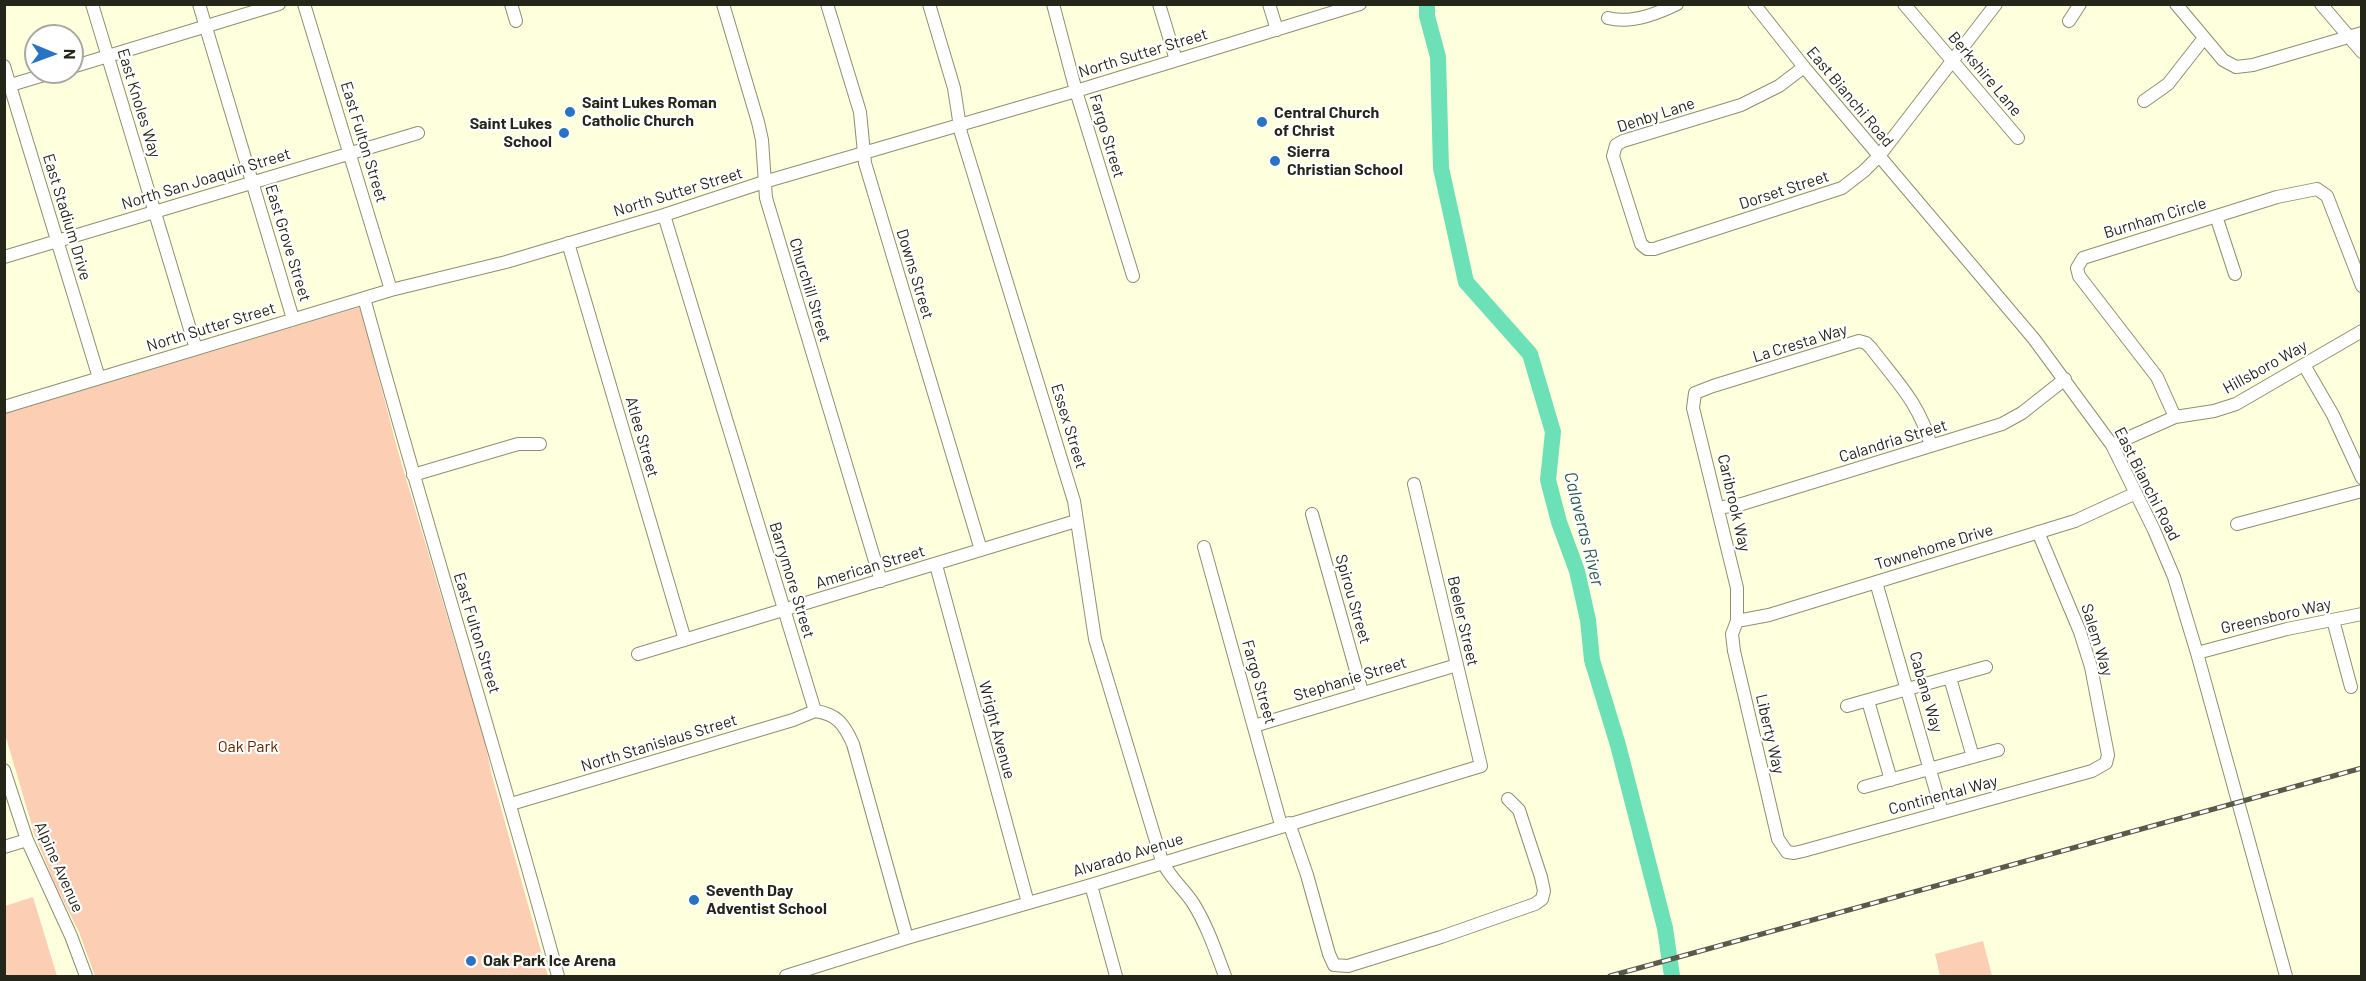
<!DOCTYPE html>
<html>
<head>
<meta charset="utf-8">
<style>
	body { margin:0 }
	#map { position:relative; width:2366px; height:981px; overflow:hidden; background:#fdffdd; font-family:Barlow,sans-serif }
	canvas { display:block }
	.frame { position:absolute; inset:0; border:6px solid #25261a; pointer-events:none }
	.north { position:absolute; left:24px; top:24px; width:60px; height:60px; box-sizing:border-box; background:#fff; border:2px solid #a8a8a3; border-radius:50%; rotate:91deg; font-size:16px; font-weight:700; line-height:24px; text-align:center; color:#25261a }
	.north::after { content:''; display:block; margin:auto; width:21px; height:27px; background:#2973c4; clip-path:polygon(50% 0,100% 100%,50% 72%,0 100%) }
</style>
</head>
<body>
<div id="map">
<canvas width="2366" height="981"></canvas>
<div class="frame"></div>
<div class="north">N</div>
</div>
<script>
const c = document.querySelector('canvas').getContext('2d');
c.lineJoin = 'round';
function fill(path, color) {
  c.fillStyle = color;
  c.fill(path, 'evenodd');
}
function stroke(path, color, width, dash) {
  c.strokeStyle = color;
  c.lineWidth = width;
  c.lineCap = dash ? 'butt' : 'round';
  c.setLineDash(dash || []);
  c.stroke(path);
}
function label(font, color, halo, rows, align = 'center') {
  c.font = font + ' Barlow,sans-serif';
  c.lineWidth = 4.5;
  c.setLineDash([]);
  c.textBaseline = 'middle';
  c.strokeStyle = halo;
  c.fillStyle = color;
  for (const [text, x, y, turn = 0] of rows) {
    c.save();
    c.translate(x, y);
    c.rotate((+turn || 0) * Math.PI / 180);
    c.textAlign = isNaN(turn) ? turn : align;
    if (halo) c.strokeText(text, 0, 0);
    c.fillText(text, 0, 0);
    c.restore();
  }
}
const green = new Path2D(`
	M360,307L399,455L462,666L477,704L492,776L548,976H95L79,932L55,884L35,836L5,734L4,414Z
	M33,897L57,976H5V906Z
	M1983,941L1992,976H1940L1935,954Z`);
const river = new Path2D(`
	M1427,4V16L1438,57L1441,168L1466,282L1530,354L1553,432L1548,480L1559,522L1577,571L1588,620L1592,660L1618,745L1665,928L1672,976`);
const minor = new Path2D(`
	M92,4L196,349
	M199,4L293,319
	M304,4L391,290
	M511,4L516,21
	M723,4L758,122L762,140L766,198L881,581
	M827,4L860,112L865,163L981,550
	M929,4L954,88L961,133L1074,501L1095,639L1162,861C1170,878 1183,888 1193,903C1207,925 1216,952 1225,976
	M1053,4L1076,91L1133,276
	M1159,4L1176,60
	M1269,4L1277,30
	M1754,4L1804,67L2034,339L2112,445L2154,530L2174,577L2197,653L2286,976
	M1904,4L2018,138
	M2176,4L2223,60L2236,67L2253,65L2362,33
	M2321,4L2362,52
	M1608,18C1630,24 1657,14 1677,4
	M2069,21L2080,4
	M4,66L99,378
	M72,67L279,4
	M1804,67L1779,86L1741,105L1623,141L1616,145L1613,156L1641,244L1647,249H1654L1842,188L1864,171L1879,156L1996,4
	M4,87L54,72
	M2144,101L2168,84L2204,38
	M664,215L815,711
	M2216,216L2235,274
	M568,243L685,640
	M4,257L418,133
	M364,298C426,525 496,749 558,976
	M2304,365L2333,415L2362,478
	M4,407L391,290L506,262L664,215L764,182L1076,91L1360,4
	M2175,417L2157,377L2079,276L2077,268L2083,258L2277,197L2317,189L2327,196L2362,286
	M2112,445L2175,417L2214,411L2236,404L2362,331
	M1931,446C1920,404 1897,382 1871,348L1866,343L1859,341L1713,386L1695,393L1693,408L1737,588V621L1732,634L1734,651L1778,839L1787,852L1794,853L1803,851L2092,771L2106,763L2108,755L2091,667L2080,632L2038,532
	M413,475L518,444H540
	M1718,508L1742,504L2002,424L2022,413L2065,379
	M1312,514L1362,692
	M2237,524L2362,491
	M1204,547L1281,825
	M936,565L1028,903
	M1876,582L1942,812
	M2333,620L2351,687
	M1737,621L1769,615L2075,521L2136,493
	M2197,653L2287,629L2362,614
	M638,654L1076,521
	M1950,678L1973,757
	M1868,701L1891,780
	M1847,706L1986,667
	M815,711C837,714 844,724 853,744L907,938
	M1254,726L1457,665
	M4,770L27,840L71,936L86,976
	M1864,787L1998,750
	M511,804L793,720L815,711
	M1289,823L1307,875L1329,954L1334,965L1348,966L1441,937L1535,904L1542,899L1544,891L1541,877L1519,810L1508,799
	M4,847L27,840
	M1091,885L1116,976
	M786,976L907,938L1091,885L1481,766L1414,484`);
const rail = new Path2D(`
	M1610,976L2362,768`);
const markers = [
	[570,112,6,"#2973c4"],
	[1262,122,6,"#2973c4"],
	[564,133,6,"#2973c4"],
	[1275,161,6,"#2973c4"],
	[694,900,6,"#2973c4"],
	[471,961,6,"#2973c4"]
];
const streetNames = [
	["North Sutter Street",1143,53,-17],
	["Berkshire Lane",1985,74,50],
	["East Bianchi Road",1850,97,50],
	["East Knoles Way",139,103,73],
	["Denby Lane",1656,115,-18],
	["Fargo Street",1107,136,73],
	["East Fulton Street",364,142,73],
	["North San Joaquin Street",206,179,-17],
	["Dorset Street",1784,190,-18],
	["North Sutter Street",678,192,-17],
	["East Stadium Drive",67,217,73],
	["Burnham Circle",2155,218,-17],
	["East Grove Street",288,243,73],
	["Downs Street",915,274,73],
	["Churchill Street",810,290,73],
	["North Sutter Street",211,327,-17],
	["La Cresta Way",1800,343,-17],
	["Hillsboro Way",2265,367,-29],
	["Essex Street",1069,426,73],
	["Atlee Street",642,437,74],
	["Calandria Street",1893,441,-17],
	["East Bianchi Road",2147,484,63],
	["Caribrook Way",1734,503,77],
	["Townehome Drive",1934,547,-17],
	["American Street",870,567,-17],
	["Barrymore Street",792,580,73],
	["Spirou Street",1353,599,74],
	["Greensboro Way",2276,616,-13],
	["Beeler Street",1463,621,77],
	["East Fulton Street",477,633,73],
	["Salem Way",2097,640,73],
	["Stephanie Street",1350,679,-17],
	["Fargo Street",1259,682,74],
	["Cabana Way",1926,692,74],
	["Wright Avenue",997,730,75],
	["Liberty Way",1770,734,77],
	["North Stanislaus Street",659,743,-17],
	["Continental Way",1943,795,-15],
	["Alvarado Avenue",1128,855,-17],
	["Alpine Avenue",59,867,66]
];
const poiNames = [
	["Saint Lukes Roman",582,103],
	["Catholic Church",582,121],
	["Central Church",1274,113],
	["of Christ",1274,131],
	["Saint Lukes",552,124,"right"],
	["School",552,142,"right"],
	["Sierra",1287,152],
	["Christian School",1287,170],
	["Seventh Day",706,891],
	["Adventist School",706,909],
	["Oak Park Ice Arena",483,961]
];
const parkNames = [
	["Oak Park",248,747]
];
const waterNames = [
	["Calaveras River",1584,529,76]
];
fill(green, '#fcceb3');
stroke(river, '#6ce0b6', 16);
stroke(minor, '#8e8f71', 14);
stroke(minor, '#fff', 12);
stroke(rail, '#595a49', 5);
stroke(rail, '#fff', 3, [9]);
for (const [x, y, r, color] of markers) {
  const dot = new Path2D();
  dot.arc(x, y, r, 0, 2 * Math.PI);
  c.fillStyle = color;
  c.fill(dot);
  stroke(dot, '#fff', 2);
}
label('16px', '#25261a', '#fff', streetNames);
label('bold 16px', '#25261a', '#fff', poiNames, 'left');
label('16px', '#5e2900', '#fff', parkNames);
label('italic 18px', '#2e5e4c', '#fff', waterNames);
</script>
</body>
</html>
